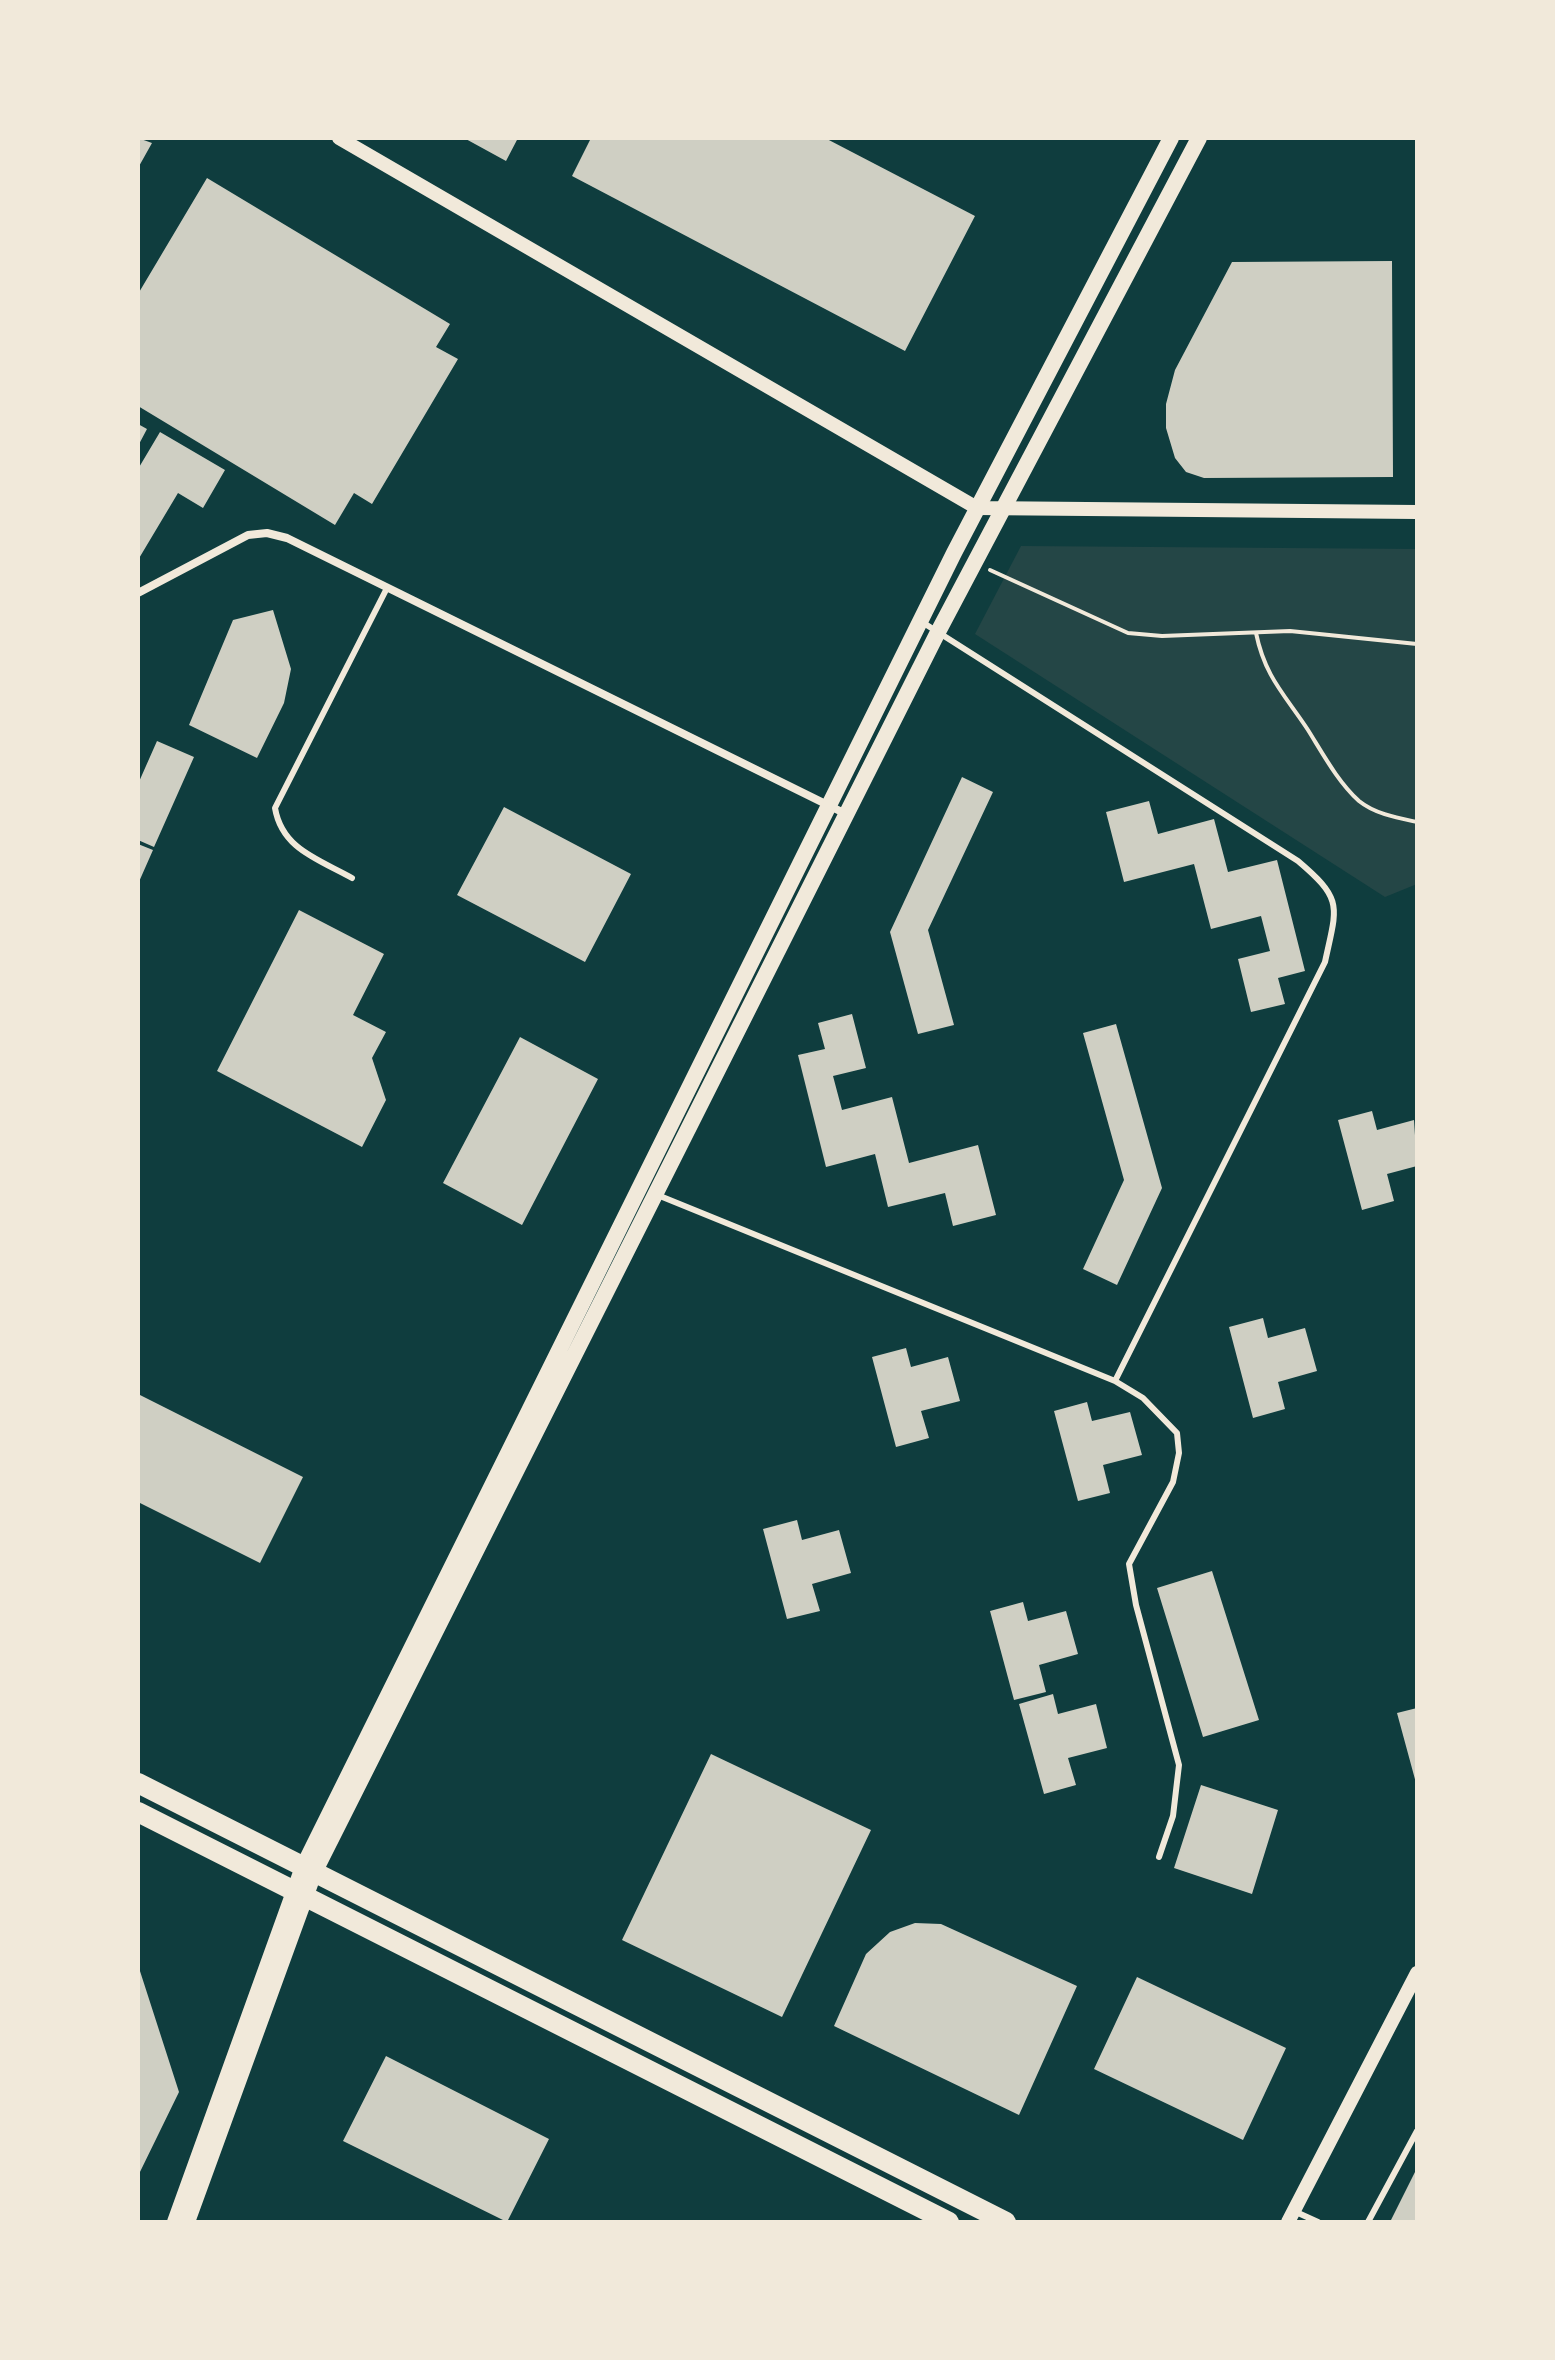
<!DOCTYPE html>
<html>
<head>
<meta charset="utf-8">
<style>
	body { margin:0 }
	#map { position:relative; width:1555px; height:2360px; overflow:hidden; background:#0f3d3e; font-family:"Times New Roman",serif }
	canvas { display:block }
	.frame { position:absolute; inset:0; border:140px solid #f1e9da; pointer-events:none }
</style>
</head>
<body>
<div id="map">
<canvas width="1555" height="2360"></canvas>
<div class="frame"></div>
</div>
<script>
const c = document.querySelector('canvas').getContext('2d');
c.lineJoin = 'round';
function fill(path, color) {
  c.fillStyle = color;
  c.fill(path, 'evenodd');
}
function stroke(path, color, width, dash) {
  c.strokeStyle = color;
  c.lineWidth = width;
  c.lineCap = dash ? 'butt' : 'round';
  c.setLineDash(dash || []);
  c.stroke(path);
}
const green = new Path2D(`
	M1021,546L1417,549V884L1385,897L975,634Z`);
const building = new Path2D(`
	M138,138L152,143L138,168Z
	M464,138H518L506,161Z
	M591,138H825L975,216L905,351L572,176Z
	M207,178L450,324L436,347L458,359L372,504L354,493L335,525L138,406V294Z
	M1392,261L1393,477L1204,478L1186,472L1175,458L1166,428V404L1175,370L1232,262Z
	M138,424L147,429L138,446Z
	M160,432L225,470L203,508L178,493L138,560V469Z
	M273,610L291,669L284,703L257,758L189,725L233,620Z
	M157,741L194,757L154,847L138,840V784Z
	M962,777L993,792L928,930L954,1025L918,1034L890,932Z
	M1149,801L1158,834L1214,819L1228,872L1277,860L1305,971L1278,978L1285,1004L1251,1012L1238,959L1270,951L1261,916L1211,929L1194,864L1124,882L1106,812Z
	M504,807L631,874L585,962L457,895Z
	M138,844L153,850L138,884Z
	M299,910L384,954L353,1015L386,1032L372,1058L386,1100L362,1147L217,1071Z
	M852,1014L866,1068L833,1076L842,1110L892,1097L909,1163L978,1145L996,1215L953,1226L945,1193L888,1207L875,1154L826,1167L798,1055L825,1049L818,1023Z
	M1116,1024L1162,1188L1117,1285L1083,1269L1124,1180L1083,1033Z
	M520,1037L598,1079L522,1225L443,1183Z
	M1372,1111L1377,1130L1414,1120L1417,1166L1387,1174L1394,1201L1362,1210L1338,1120Z
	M1263,1318L1268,1338L1305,1328L1317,1371L1278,1382L1285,1409L1253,1418L1229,1327Z
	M906,1348L911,1367L948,1357L960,1401L921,1411L929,1438L896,1447L872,1357Z
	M138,1394L303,1477L260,1563L138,1502Z
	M1087,1402L1092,1421L1130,1412L1142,1455L1103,1465L1110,1493L1078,1501L1054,1411Z
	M797,1520L802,1540L839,1530L851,1573L812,1584L820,1611L787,1619L763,1529Z
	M1212,1571L1259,1720L1203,1737L1157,1588Z
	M1023,1602L1028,1621L1066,1611L1078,1654L1039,1665L1046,1692L1014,1700L990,1611Z
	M1053,1694L1058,1714L1096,1704L1107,1748L1068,1758L1076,1785L1044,1794L1019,1704Z
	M1417,1708V1783H1416L1397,1713Z
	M711,1754L871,1830L782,2017L622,1940Z
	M1201,1785L1278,1810L1252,1894L1174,1868Z
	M915,1923L941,1924L1077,1986L1019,2115L834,2026L866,1954L890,1932Z
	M139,1968L179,2092L138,2176V1969Z
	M1137,1977L1286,2048L1243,2140L1094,2069Z
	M386,2056L549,2139L507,2222L343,2141Z
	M1417,2168V2222H1390Z`);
const path = new Path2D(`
	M990,570L1128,633L1162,636L1290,631L1417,644
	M1256,633C1265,677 1285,695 1308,730C1323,754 1338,782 1359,801C1375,814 1398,818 1417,822`);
const service = new Path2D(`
	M922,622L1298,861C1344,900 1337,906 1325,962L1115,1381
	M352,878C318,859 282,849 275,808L387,588
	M655,1194L1115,1381L1143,1398L1177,1433L1179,1453L1173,1482L1129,1564L1136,1605L1179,1765L1173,1816L1159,1857
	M1296,2212L1318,2222
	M1368,2222L1417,2131`);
const minor = new Path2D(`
	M138,593L248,535L267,533L287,538L846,814`);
const tertiary = new Path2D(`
	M339,138L977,508L1417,512
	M1288,2222L1417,1973`);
const secondary = new Path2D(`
	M175,2222L303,1867L954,553L1171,138
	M187,2222L314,1873L938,632L1199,138`);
const trunk = new Path2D(`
	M138,1783L1006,2222
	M138,1812L949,2222`);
fill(green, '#244646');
fill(building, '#cfcfc3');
stroke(path, '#f1e9da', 4);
stroke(service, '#f1e9da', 6);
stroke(minor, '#f1e9da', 8);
stroke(tertiary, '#f1e9da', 14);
stroke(secondary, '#f1e9da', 16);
stroke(trunk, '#f1e9da', 20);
</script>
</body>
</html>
